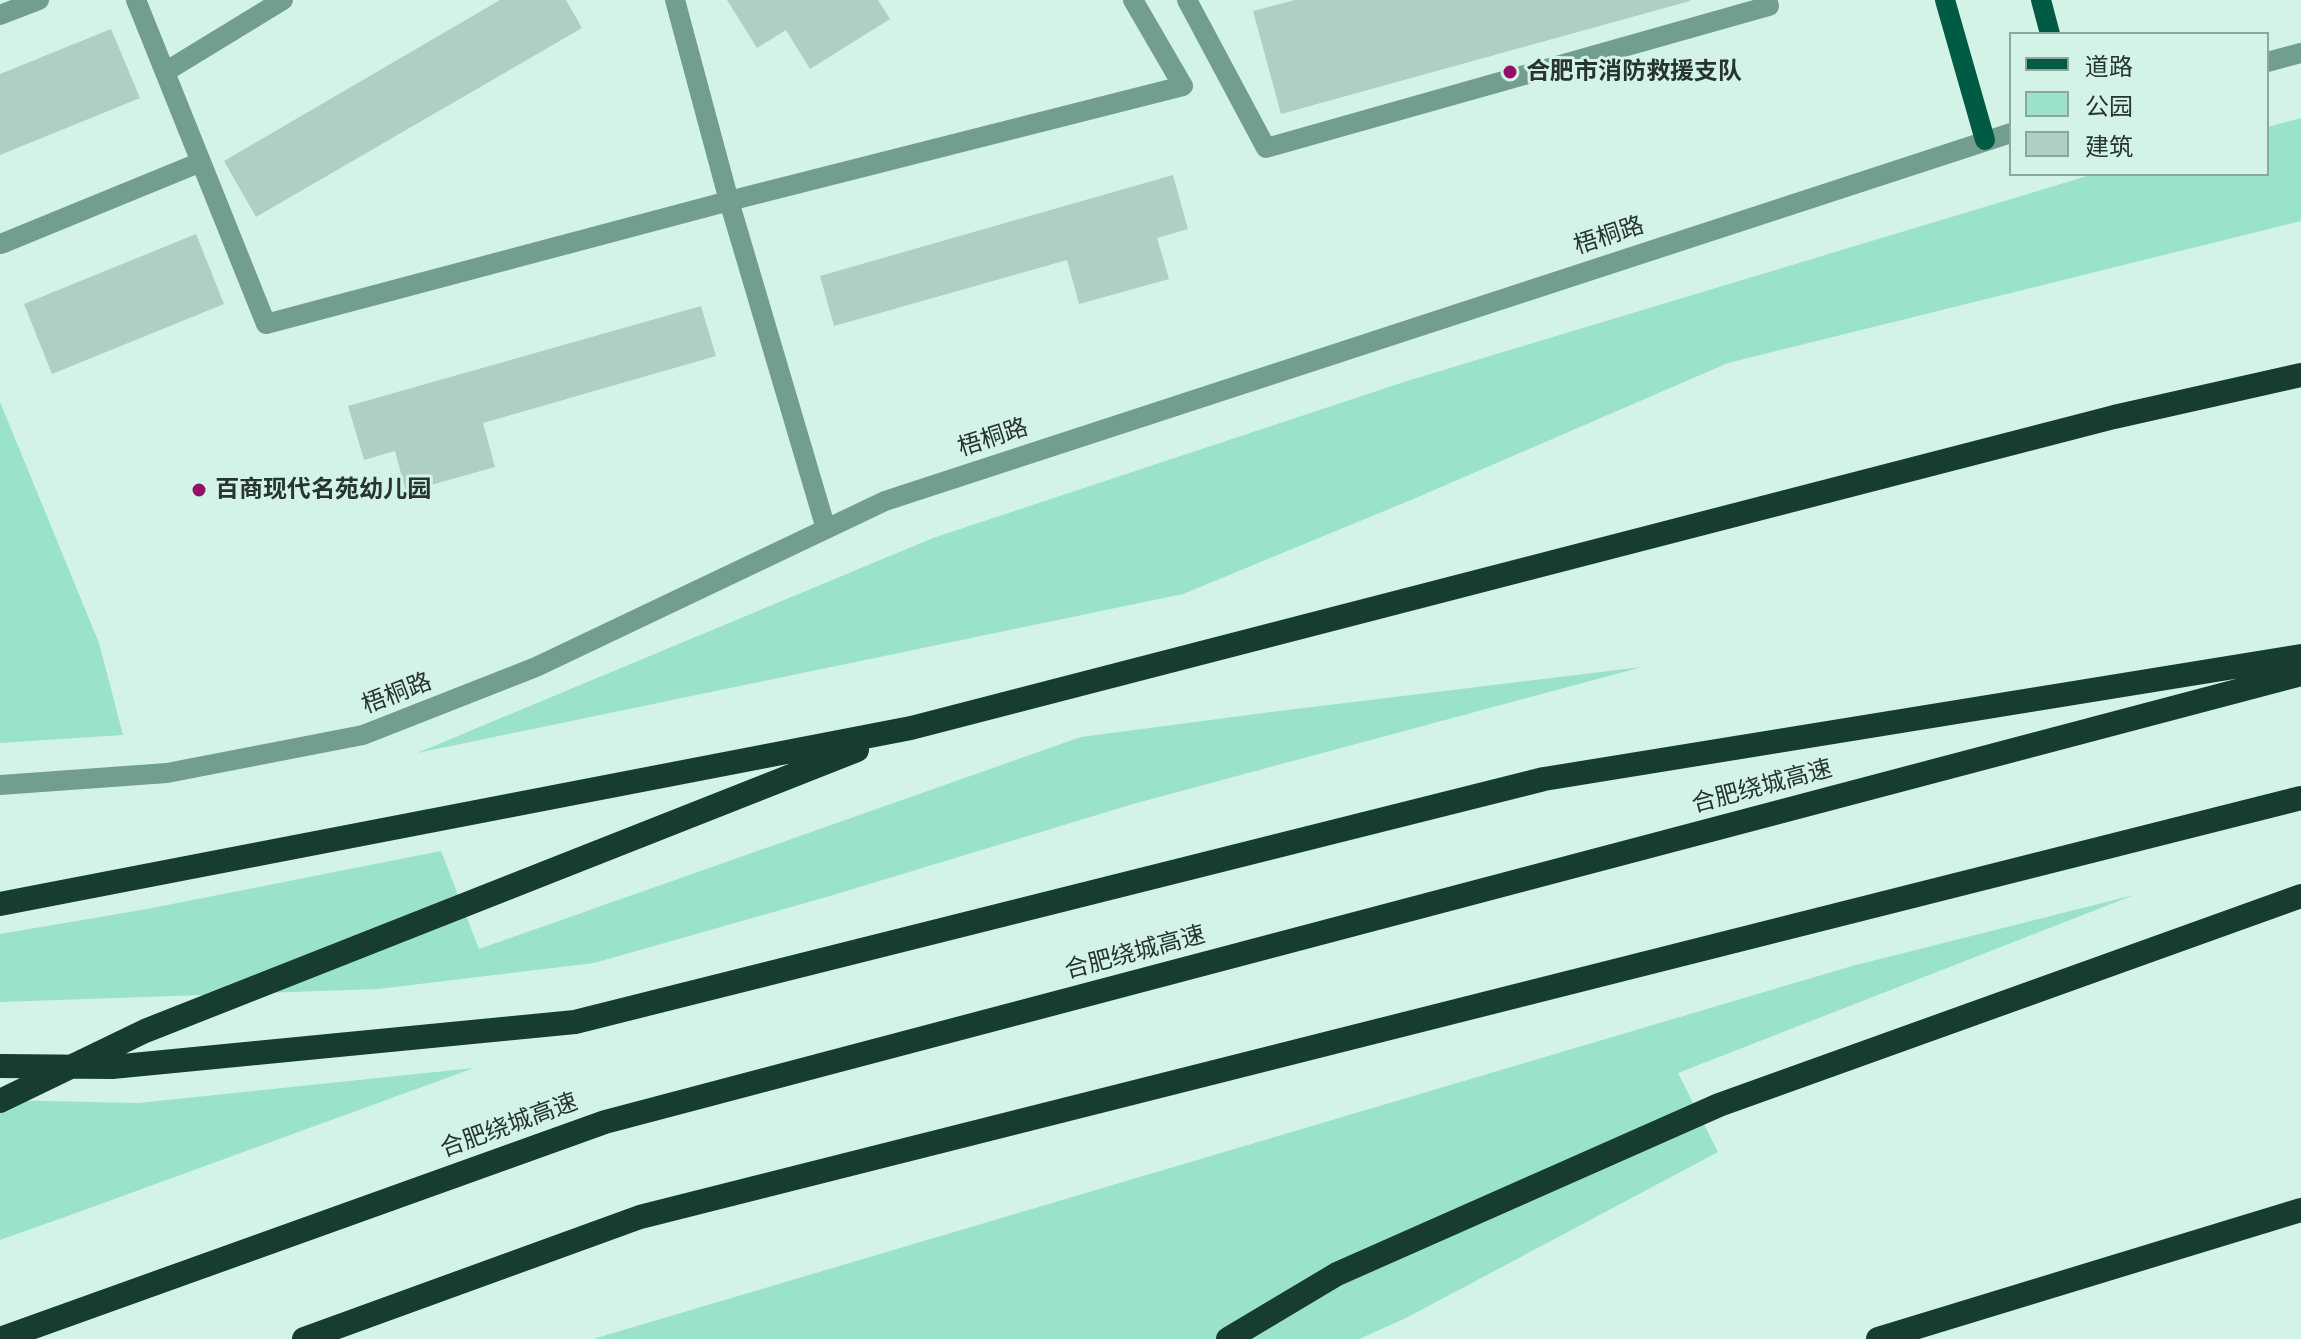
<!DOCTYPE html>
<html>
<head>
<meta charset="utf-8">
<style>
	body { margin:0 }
	#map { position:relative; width:2301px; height:1339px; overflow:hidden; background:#d3f3e6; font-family:Lora,"Noto Sans SC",serif }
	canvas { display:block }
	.legend { position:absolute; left:2009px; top:32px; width:260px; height:144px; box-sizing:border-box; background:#d3f3e6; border:2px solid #8ea79d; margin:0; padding:10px 14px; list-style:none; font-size:24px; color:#27342f }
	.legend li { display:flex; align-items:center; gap:16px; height:40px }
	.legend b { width:40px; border:2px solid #8ea79d }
</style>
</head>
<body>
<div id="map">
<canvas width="2301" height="1339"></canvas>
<ul class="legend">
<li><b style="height:10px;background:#005b44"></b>道路</li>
<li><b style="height:22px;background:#9ae3c8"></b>公园</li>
<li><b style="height:22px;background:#afcfc2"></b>建筑</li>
</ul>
</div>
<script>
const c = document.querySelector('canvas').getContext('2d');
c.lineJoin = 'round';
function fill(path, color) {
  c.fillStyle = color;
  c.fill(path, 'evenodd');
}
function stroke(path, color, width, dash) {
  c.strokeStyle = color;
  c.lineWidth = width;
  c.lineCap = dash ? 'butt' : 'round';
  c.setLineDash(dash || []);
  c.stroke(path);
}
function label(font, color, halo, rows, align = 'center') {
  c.font = font + ' Lora,"Noto Sans SC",serif';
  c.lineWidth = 6;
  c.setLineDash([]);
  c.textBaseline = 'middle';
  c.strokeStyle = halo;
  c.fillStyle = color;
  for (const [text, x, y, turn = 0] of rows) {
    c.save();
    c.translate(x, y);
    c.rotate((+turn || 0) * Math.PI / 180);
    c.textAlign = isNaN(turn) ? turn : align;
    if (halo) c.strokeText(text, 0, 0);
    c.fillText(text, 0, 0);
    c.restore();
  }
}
const green = new Path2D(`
	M2301,118V221L1728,363L1411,500L1183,594L417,753L933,538L1407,381L2094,174H2267V127Z
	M0,402L99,643L123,735L0,743Z
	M1642,667L1133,804L830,896L594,963L378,989L0,1002V934L147,909L441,851L479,949L1081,737L1271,712Z
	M2134,895L1678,1073L1718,1152L1406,1318L1359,1339H593L1852,966Z
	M474,1068L65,1217L0,1240V1100L138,1103Z`);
const building = new Path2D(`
	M500,0H566L582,28L256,217L224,161Z
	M727,0H878L890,19L810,69L786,30L757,48Z
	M1295,0H1690V1L1281,114L1253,11Z
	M111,29L140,98L0,155V74Z
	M1173,175L1188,229L1157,238L1169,279L1079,304L1067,260L834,326L820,276Z
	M196,234L224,304L52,374L24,304Z
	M701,306L716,356L483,423L495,467L406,492L395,451L364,460L348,406Z`);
const minor = new Path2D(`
	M136,0L266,324L729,201L675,0
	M1187,0L1266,148L1769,6L1767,0
	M0,15L39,0
	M2267,62L2301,53
	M165,72L283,0
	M1,244L201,162
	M826,529L729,201L1183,86L1133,0
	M0,785L167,773L363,735L536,667L885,501L2011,133`);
const major = new Path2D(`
	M1945,0L1985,140
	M2041,0L2050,34`);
const highway = new Path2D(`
	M0,904L911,728L2114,417L2301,375
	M0,1066L112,1067L575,1022L1544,779L2301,656
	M0,1101L145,1031L857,750
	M0,1339L605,1122L2301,674
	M304,1339L640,1217L2301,798
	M1228,1339L1337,1274L1719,1105L2301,896
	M1878,1339L2301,1210`);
const markers = [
	[1510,72,8,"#960e65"],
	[199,490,8,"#960e65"]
];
const poiNames = [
	["合肥市消防救援支队",1526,72],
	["百商现代名苑幼儿园",215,490]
];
const streetNames = [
	["梧桐路",1609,236,-18],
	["梧桐路",993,438,-18],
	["梧桐路",397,694,-21],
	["合肥绕城高速",1762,787,-15],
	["合肥绕城高速",1135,953,-15],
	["合肥绕城高速",509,1126,-20]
];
fill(green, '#9ae3c8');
fill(building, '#afcfc2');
stroke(minor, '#719e8d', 20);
stroke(major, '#005b44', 20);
stroke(highway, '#163d30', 24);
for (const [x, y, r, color] of markers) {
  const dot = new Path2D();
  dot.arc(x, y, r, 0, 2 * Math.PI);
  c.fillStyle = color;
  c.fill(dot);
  stroke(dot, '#d3f3e6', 3);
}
label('bold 24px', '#27342f', '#d3f3e6', poiNames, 'left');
label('24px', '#27342f', '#d3f3e6', streetNames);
</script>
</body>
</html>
